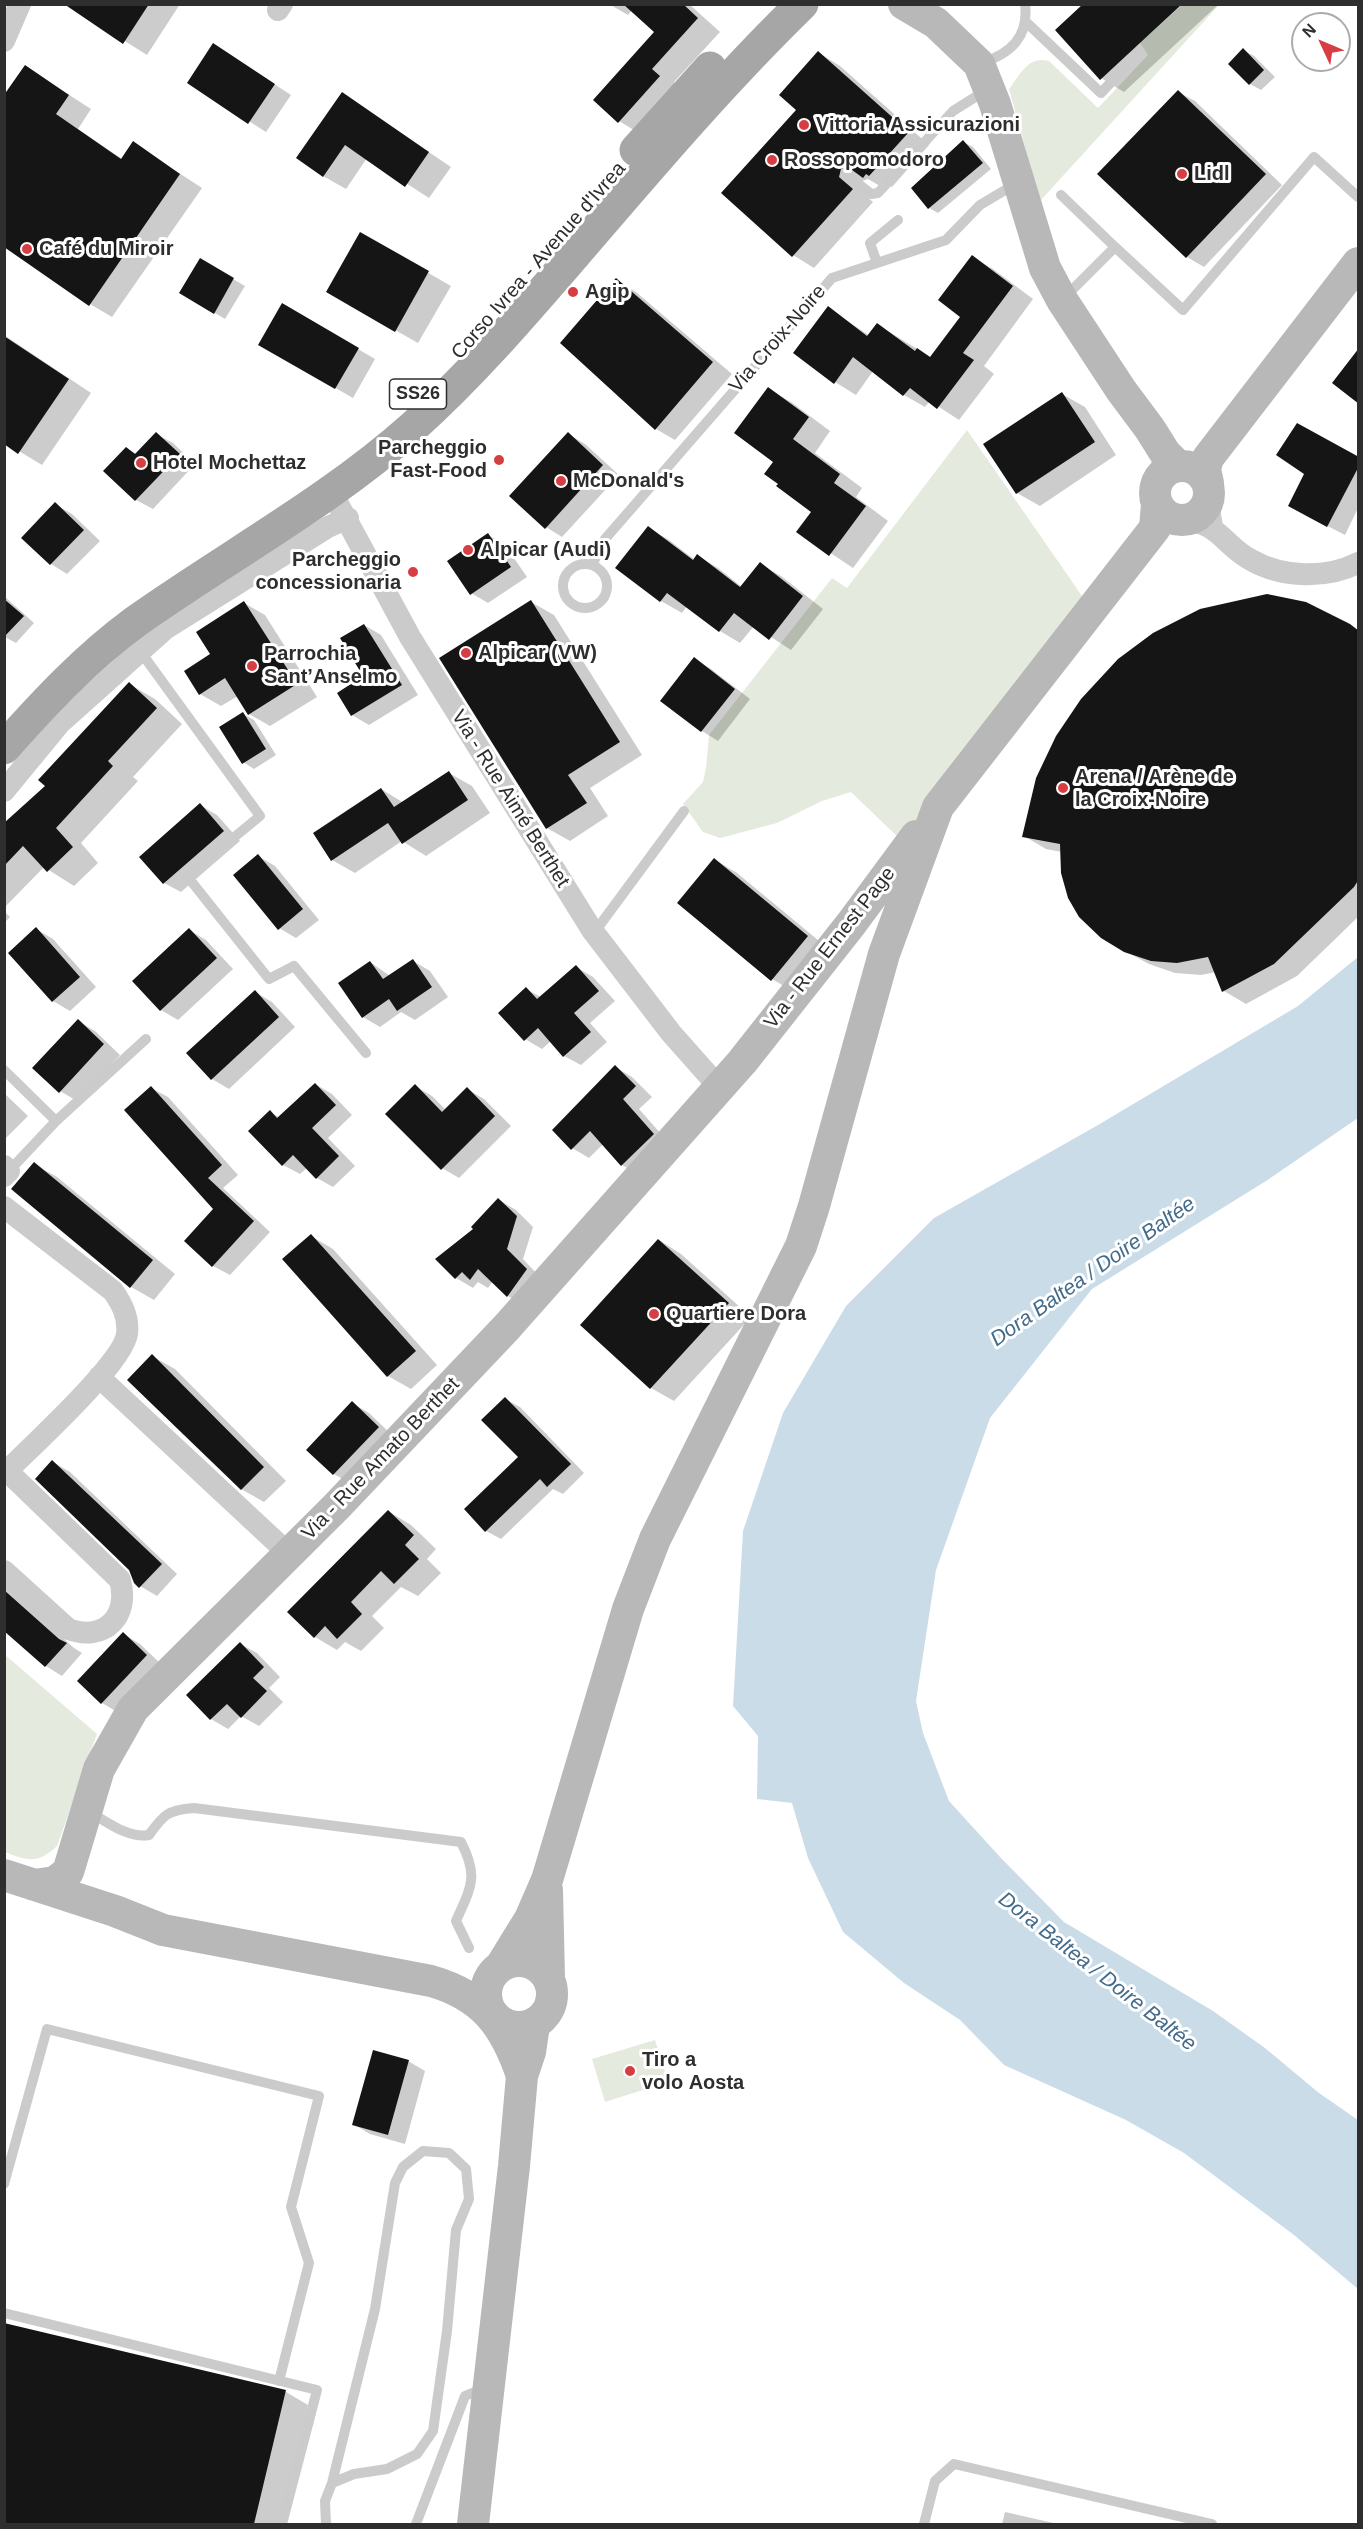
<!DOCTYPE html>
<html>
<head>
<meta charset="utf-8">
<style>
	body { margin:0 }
	#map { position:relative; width:1363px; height:2529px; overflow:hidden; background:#fff; font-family:Arial,sans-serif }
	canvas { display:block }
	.frame { position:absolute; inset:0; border:6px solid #2e2e2e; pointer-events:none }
	.north { position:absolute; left:1291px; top:12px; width:60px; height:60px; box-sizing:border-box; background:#fff; border:2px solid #ababab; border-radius:50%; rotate:314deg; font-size:16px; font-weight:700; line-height:24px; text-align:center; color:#2e2e2e }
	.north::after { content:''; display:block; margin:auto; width:21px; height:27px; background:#d73e43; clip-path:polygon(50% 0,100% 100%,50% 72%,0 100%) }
</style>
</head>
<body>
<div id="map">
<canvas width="1363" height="2529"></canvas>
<div class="frame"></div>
<div class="north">N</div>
</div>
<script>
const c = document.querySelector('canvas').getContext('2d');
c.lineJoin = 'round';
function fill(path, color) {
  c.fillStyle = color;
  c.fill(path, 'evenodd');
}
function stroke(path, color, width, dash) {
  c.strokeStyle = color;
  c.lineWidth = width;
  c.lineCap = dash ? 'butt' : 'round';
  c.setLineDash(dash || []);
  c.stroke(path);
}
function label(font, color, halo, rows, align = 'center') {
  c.font = font + ' Arial,sans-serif';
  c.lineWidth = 6;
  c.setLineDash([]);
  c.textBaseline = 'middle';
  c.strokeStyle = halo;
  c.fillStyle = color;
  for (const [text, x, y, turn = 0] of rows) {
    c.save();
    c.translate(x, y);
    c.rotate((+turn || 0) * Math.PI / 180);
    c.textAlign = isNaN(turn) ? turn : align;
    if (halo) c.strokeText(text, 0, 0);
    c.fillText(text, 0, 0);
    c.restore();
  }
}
const green = new Path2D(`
	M1182,5H1219L1040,201L1009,89C1020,75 1028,55 1049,61L1098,108L1148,55L1140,43Z
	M967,430L1082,596L997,716L902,841L851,792L822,801L777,823L720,838L703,832L683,804L703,782L706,768L709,735L832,578L847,588Z
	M4,1654L97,1734L57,1846C38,1864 28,1861 5,1852Z
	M655,2040L668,2082L605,2102L592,2059Z`);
const water = new Path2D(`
	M1358,957V1118L1266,1181L1092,1289L990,1418L936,1570L916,1701L923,1733L949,1801L1000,1857L1064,1922L1213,2011L1265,2048L1319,2093L1358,2120V2289L1294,2235L1184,2153L1126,2120L1004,2065L960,2020L904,1983L843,1932L808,1858L792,1803L757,1799L758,1736L733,1706L743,1531L783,1413L846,1306L934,1218L1098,1125L1298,1006Z`);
const shadow = new Path2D(`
	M66,4H180L147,55Z
	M609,4H689L720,32L674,82L682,90L642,135L619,121L656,32L632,10L628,15Z
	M1085,4H1219L1124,92L1101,78Z
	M214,45L291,95L266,132L189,83Z
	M1243,50L1254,56L1275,77L1261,90L1250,84L1230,64Z
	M819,53L840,66L929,145L892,187L888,185L885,189L868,179L862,181L860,191L873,202L814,268L793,255L798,110Z
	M26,67L91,109L78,129L122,159L133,143L202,188L112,317L90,304Z
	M1178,92L1195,101L1282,185L1204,267L1187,257Z
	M343,94L451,167L429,198L367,158L346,189L323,176Z
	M963,142L973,147L991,169L938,213L929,208Z
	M361,234L451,286L418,343L328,292Z
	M972,257L993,269L1033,299L984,366L994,374L959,420L930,401L925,407L904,395L873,371L856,395L835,382L828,308L870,336L878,325L932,358L962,317Z
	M200,260L245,286L225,319L181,293Z
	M617,280L636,292L732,374L675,440L656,429Z
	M283,305L375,359L353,398L260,345Z
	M4,335L91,393L42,465L4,442Z
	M768,389L791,402L830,431L815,453L862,488L856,497L888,521L853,568L799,532L813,512L780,484L775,462Z
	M1062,394L1085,407L1116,455L1040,506L1017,493Z
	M156,434L173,443L195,464L153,509L136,500L127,449L137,454Z
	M568,434L585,444L619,475L562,537L546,527Z
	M1358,459V508L1345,535L1306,515Z
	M55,504L72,514L100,541L67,574L51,564Z
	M648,528L669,540L695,560L698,556L718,568L742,587L760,564L781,576L823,609L791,650L754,626L740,643L720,631L687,606L682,613L661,601L617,567Z
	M488,535L505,545L527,577L488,603L471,593Z
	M4,596L34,623L16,643L5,637Z
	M531,602L554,615L642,755L590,788L608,816L570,841L547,828Z
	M244,603L265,615L317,697L270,726L249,714L238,696L221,706L200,694L212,655Z
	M364,625L381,635L418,695L369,725L352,715L339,693L366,677Z
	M1358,631V917L1297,976L1246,1004L1224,991L1216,972L1201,975L1175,973L1149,964L1125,951L1062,852L1046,849L1024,836Z
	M694,659L711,669L750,699L718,741L702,731Z
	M129,684L155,699L182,724L133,777L138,781L81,843L98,863L74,886L44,867L4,908V824L47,786Z
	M243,714L254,720L276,755L254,769L243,762Z
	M449,773L472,786L490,813L426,856L402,841L355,873L332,860L381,789L404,803Z
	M200,805L217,815L240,841L181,892L164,883Z
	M258,856L275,866L319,920L296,938L279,928Z
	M715,860L737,873L830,950L794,992L772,979Z
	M4,911L10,917L4,923Z
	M36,929L53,939L96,987L70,1011L53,1001Z
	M189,930L206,940L233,969L178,1020L161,1010L134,981Z
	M413,961L430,971L448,997L415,1020L401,1012L380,1027L363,1017L370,962L390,976Z
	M576,967L593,977L615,1001L590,1023L607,1042L581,1065L564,1056L551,1041L542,1049L525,1039L526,989L541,997Z
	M255,992L272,1002L295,1027L229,1089L212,1079Z
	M78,1021L95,1031L120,1055L77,1101L60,1091Z
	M615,1067L632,1077L652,1097L639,1109L670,1144L639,1175L622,1165L603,1144L589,1158L572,1148Z
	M315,1084L332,1094L352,1115L328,1138L355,1166L333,1187L317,1178L307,1168L300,1174L283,1165L270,1112L280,1118Z
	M415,1086L432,1096L446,1110L467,1089L484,1099L511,1126L459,1178L442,1168Z
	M151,1088L168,1097L238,1175L223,1188L270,1232L230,1275L213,1266L215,1210Z
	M4,1093L28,1116L4,1140Z
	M34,1164L57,1177L175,1274L154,1300L131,1287Z
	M499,1200L516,1210L533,1227L523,1259L543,1280L524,1306L508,1296L493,1281L488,1288L478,1282L473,1288L456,1278L475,1229Z
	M311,1236L333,1249L437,1365L411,1389L388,1376Z
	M659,1240L681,1254L751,1317L674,1401L651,1388Z
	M152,1356L175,1369L286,1481L264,1502L241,1489Z
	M505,1399L520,1407L584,1473L563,1494L553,1489L501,1539L486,1531L466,1509L520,1457Z
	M352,1403L369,1413L395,1438L351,1484L334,1474L308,1450Z
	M53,1462L70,1472L177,1574L157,1596L140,1586L131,1569Z
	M388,1511L411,1525L436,1549L427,1559L441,1573L418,1596L401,1587L372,1616L384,1628L361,1651L345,1642L337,1650L315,1637Z
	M4,1584L74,1648L82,1653L62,1676L46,1666L4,1629Z
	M123,1634L140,1644L163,1666L119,1713L102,1703L79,1681Z
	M240,1644L257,1653L280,1677L269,1688L283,1702L259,1726L241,1716L228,1729L211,1719Z
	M408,2061L425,2071L405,2144L370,2134L353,2124Z
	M4,2325L286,2392L308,2405L280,2524H4Z
	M1005,2512L1058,2524H1002Z`);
const building = new Path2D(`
	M64,4H149L123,44Z
	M623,4H683L698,18L652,69L660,76L618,123L593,100L654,32Z
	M1083,4H1182L1100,80L1055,30Z
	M213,43L275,84L248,124L187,83Z
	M1243,48L1264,70L1249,85L1228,64Z
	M818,51L909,132L869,176L866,174L863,178L848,167L841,169L839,177L853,189L792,257L721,193L796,110L779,95Z
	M25,65L69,95L56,114L121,159L133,141L180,174L89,306L4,247V95Z
	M1178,90L1266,174L1186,258L1097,174Z
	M342,92L429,152L405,187L345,145L323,177L296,158Z
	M963,140L983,163L928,209L911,188Z
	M360,232L429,271L395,332L326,292Z
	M972,255L1013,286L963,353L974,360L937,409L910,388L903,396L853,357L834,384L793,353L828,306L867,336L877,323L915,351L917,348L930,357L960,317L938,300Z
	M200,258L234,278L214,314L179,293Z
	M616,278L713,362L655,430L560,343Z
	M282,303L359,348L335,389L258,345Z
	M4,336L69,379L18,454L4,444Z
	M1359,348V404L1332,383Z
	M768,387L809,417L793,439L840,474L834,483L866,506L829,556L796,532L811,512L776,486L778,484L764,474L773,462L734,433Z
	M1062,392L1095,442L1016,494L983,444Z
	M1297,423L1359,457V466L1327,527L1288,506L1304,474L1276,455Z
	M156,432L180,454L135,501L103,471L126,447L135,454Z
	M568,432L603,465L545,529L509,496Z
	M55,502L84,530L50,565L21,538Z
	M648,526L693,560L697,554L740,587L760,562L803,596L769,640L734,613L719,632L667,593L660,602L615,568Z
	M488,533L511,567L470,595L447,561Z
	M1267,594L1306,602L1350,624L1359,631V879L1354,887L1274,964L1222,992L1208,957L1177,963L1151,961L1124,952L1101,938L1079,917L1068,898L1061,873L1060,844L1022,837L1036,778L1056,736L1081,699L1118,659L1153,633L1200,609Z
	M4,599L24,616L4,637Z
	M531,600L620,742L568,775L587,803L546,829L439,658Z
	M244,601L297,684L248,715L225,678L199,695L184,671L210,654L196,632Z
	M364,624L402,685L351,716L337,693L363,676L340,638Z
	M694,657L735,689L701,732L660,701Z
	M129,682L157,708L108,761L113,766L56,828L73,847L47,872L23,846L4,866V823L45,786L38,780Z
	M243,712L266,749L242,764L219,727Z
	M449,771L468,800L402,844L388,823L331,861L313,833L381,788L394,807Z
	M200,803L224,831L163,884L139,857Z
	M258,854L303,909L278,930L233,875Z
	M714,858L808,936L771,981L677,903Z
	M36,927L80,977L52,1002L8,953Z
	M189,928L217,958L160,1011L132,981Z
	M413,959L432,987L397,1011L389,999L362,1018L338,983L370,961L383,979Z
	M576,965L599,991L574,1013L591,1032L563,1057L538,1028L524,1041L498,1013L526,987L537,999Z
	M255,990L279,1017L211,1080L186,1053Z
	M78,1019L104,1044L59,1093L32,1068Z
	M615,1065L636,1086L623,1099L654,1134L621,1166L590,1131L571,1150L552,1130Z
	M315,1083L336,1105L312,1128L339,1156L316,1179L293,1155L282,1166L248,1131L270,1110L277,1118Z
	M415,1084L442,1112L467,1087L495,1116L441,1170L385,1114Z
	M151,1086L222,1165L208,1178L254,1221L212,1267L184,1241L213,1209L124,1110Z
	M34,1162L153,1260L130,1288L11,1189Z
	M498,1198L517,1216L507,1249L527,1269L507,1297L478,1269L470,1280L462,1272L455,1279L435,1259L473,1229L471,1227Z
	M311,1234L416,1351L387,1377L282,1259Z
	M658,1239L729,1303L650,1389L580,1325Z
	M152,1354L264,1467L241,1490L127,1380Z
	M505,1397L571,1464L547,1487L540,1479L485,1532L464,1509L518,1457L481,1420Z
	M352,1401L379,1427L333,1475L306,1450Z
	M52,1460L162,1564L139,1588L134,1583L129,1570L35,1479Z
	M388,1510L414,1535L405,1545L419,1559L394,1584L381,1571L351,1602L362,1614L337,1639L325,1626L314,1638L287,1612Z
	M4,1590L59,1639L67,1643L45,1667L4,1631Z
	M123,1632L147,1655L101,1704L77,1681Z
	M240,1642L264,1667L253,1678L267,1691L241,1718L227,1704L210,1720L186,1695Z
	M373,2050L409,2060L388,2135L352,2125Z
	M4,2323L286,2390L254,2524H4Z`);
const lane = new Path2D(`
	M1026,22L1101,93L1126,66
	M982,63C1011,53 1029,37 1025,4
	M846,174L871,194L878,193L953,111L988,89
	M1061,195L1115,247
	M877,263L870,243L898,220
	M1064,298L1115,247L1183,310L1314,157L1358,197
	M563 586a22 22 0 1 1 44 0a22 22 0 1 1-44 0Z
	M592,565L605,539L832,278L946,240L980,205L1017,183
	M140,651L260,816L187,876L269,979L294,966L366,1053
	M594,933L684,811
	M4,1070L56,1121L146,1039
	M9,1171L56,1121
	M88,1811C106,1821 128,1839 149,1835C164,1814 168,1810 194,1808L461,1842C479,1877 471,1887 456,1921L469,1948
	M4,2184L47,2029L319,2096L291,2207L309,2263L279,2381
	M4,2313L317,2390L282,2524
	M326,2524L325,2501L332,2483L375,2309L395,2183L403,2167L423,2151L449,2153L466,2169L469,2199L456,2230L447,2331L433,2431L417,2454L387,2469L354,2474L332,2483
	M416,2524L465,2396L484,2388
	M924,2524L935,2481L954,2464L1212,2524`);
const street = new Path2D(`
	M278,10L282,4
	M4,41L20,4
	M331,491L410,637L592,930L671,1033L718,1086
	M1208,502L1212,527
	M1185,520C1221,524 1223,545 1251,560C1283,578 1326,579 1358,563
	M4,791L60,723L165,629L328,527L348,518
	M4,1166L9,1171L4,1176
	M4,1207L113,1291C122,1304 129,1317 127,1334C123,1363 33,1445 8,1470
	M99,1377L289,1554
	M4,1468L120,1580C130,1617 104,1642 68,1629L4,1571`);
const secondary = new Path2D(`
	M904,4L936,23L979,64L995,104L1045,268L1062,300L1121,390L1150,429L1165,453L1178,466
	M1155 493a27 27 0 1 1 54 0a27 27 0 1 1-54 0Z
	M1208,483L1205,469L1208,458L1358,263
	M4,1875L115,1911L163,1930L431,1981C483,1996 505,2025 522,2076
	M34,1885L55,1882L68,1872L99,1769L133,1709L336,1507L506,1328L742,1062L851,924L916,836
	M547,1890L549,1978
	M486 1994a33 33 0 1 1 66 0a33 33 0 1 1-66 0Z
	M501,1966L530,1919L547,1880L628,1609L655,1539L801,1246L814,1206L884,954L938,807L1155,528L1157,504
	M473,2524L514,2166L522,2076L530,2052L534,2025`);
const primary = new Path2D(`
	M636,150L710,68
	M4,748C44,703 86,658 135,622C228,556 329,502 414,426C473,373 524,313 576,253C649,168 722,82 802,4`);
const markers = [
	[804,125,6,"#d73e43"],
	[772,160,6,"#d73e43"],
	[1182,174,6,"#d73e43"],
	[27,249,6,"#d73e43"],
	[573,292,6,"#d73e43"],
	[499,460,6,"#d73e43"],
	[141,463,6,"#d73e43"],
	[561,481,6,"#d73e43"],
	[468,550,6,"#d73e43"],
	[413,572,6,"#d73e43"],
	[466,653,6,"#d73e43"],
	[252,666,6,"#d73e43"],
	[1063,788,6,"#d73e43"],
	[654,1314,6,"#d73e43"],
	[630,2071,6,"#d73e43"]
];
const shields = [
	[418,394,57]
];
const shieldNames = [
	["SS26",418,394]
];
const poiNames = [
	["Vittoria Assicurazioni",816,125],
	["Rossopomodoro",784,160],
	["Lidl",1194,174],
	["Café du Miroir",39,249],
	["Agip",585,292],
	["Parcheggio",487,448,"right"],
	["Fast-Food",487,471,"right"],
	["Hotel Mochettaz",153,463],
	["McDonald's",573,481],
	["Alpicar (Audi)",480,550],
	["Parcheggio",401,560,"right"],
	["concessionaria",401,583,"right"],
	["Alpicar (VW)",478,653],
	["Parrochia",264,654],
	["Sant’Anselmo",264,677],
	["Arena / Arène de",1075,777],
	["la Croix-Noire",1075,800],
	["Quartiere Dora",666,1314],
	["Tiro a",642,2060],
	["volo Aosta",642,2083]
];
const streetNames = [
	["Corso Ivrea - Avenue d'Ivrea",539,261,-49],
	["Via Croix-Noire",778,339,-49],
	["Via - Rue Aimé Berthet",510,799,58],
	["Via - Rue Ernest Page",830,948,-52],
	["Via - Rue Amato Berthet",381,1459,-46]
];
const waterNames = [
	["Dora Baltea / Doire Baltée",1093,1272,-35],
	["Dora Baltea / Doire Baltée",1097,1972,38]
];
fill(green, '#e4eadd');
fill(water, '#cbdce9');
fill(shadow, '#0003');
fill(building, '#151515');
stroke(lane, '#cbcbcb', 10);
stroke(street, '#cbcbcb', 22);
stroke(secondary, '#b8b8b8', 32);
stroke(primary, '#a6a6a6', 33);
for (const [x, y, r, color] of markers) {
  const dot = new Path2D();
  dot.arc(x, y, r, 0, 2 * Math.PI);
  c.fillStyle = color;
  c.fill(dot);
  stroke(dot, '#fff', 2);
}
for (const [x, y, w] of shields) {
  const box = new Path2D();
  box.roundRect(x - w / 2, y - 15, w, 30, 4.5);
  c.fillStyle = '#fff';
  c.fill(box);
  stroke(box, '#2e2e2e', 1.5);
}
label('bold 18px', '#2e2e2e', null, shieldNames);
label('bold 20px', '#2e2e2e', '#fff', poiNames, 'left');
label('20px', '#2e2e2e', '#fff', streetNames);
label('italic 21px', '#436b8a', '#fff', waterNames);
</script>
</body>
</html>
